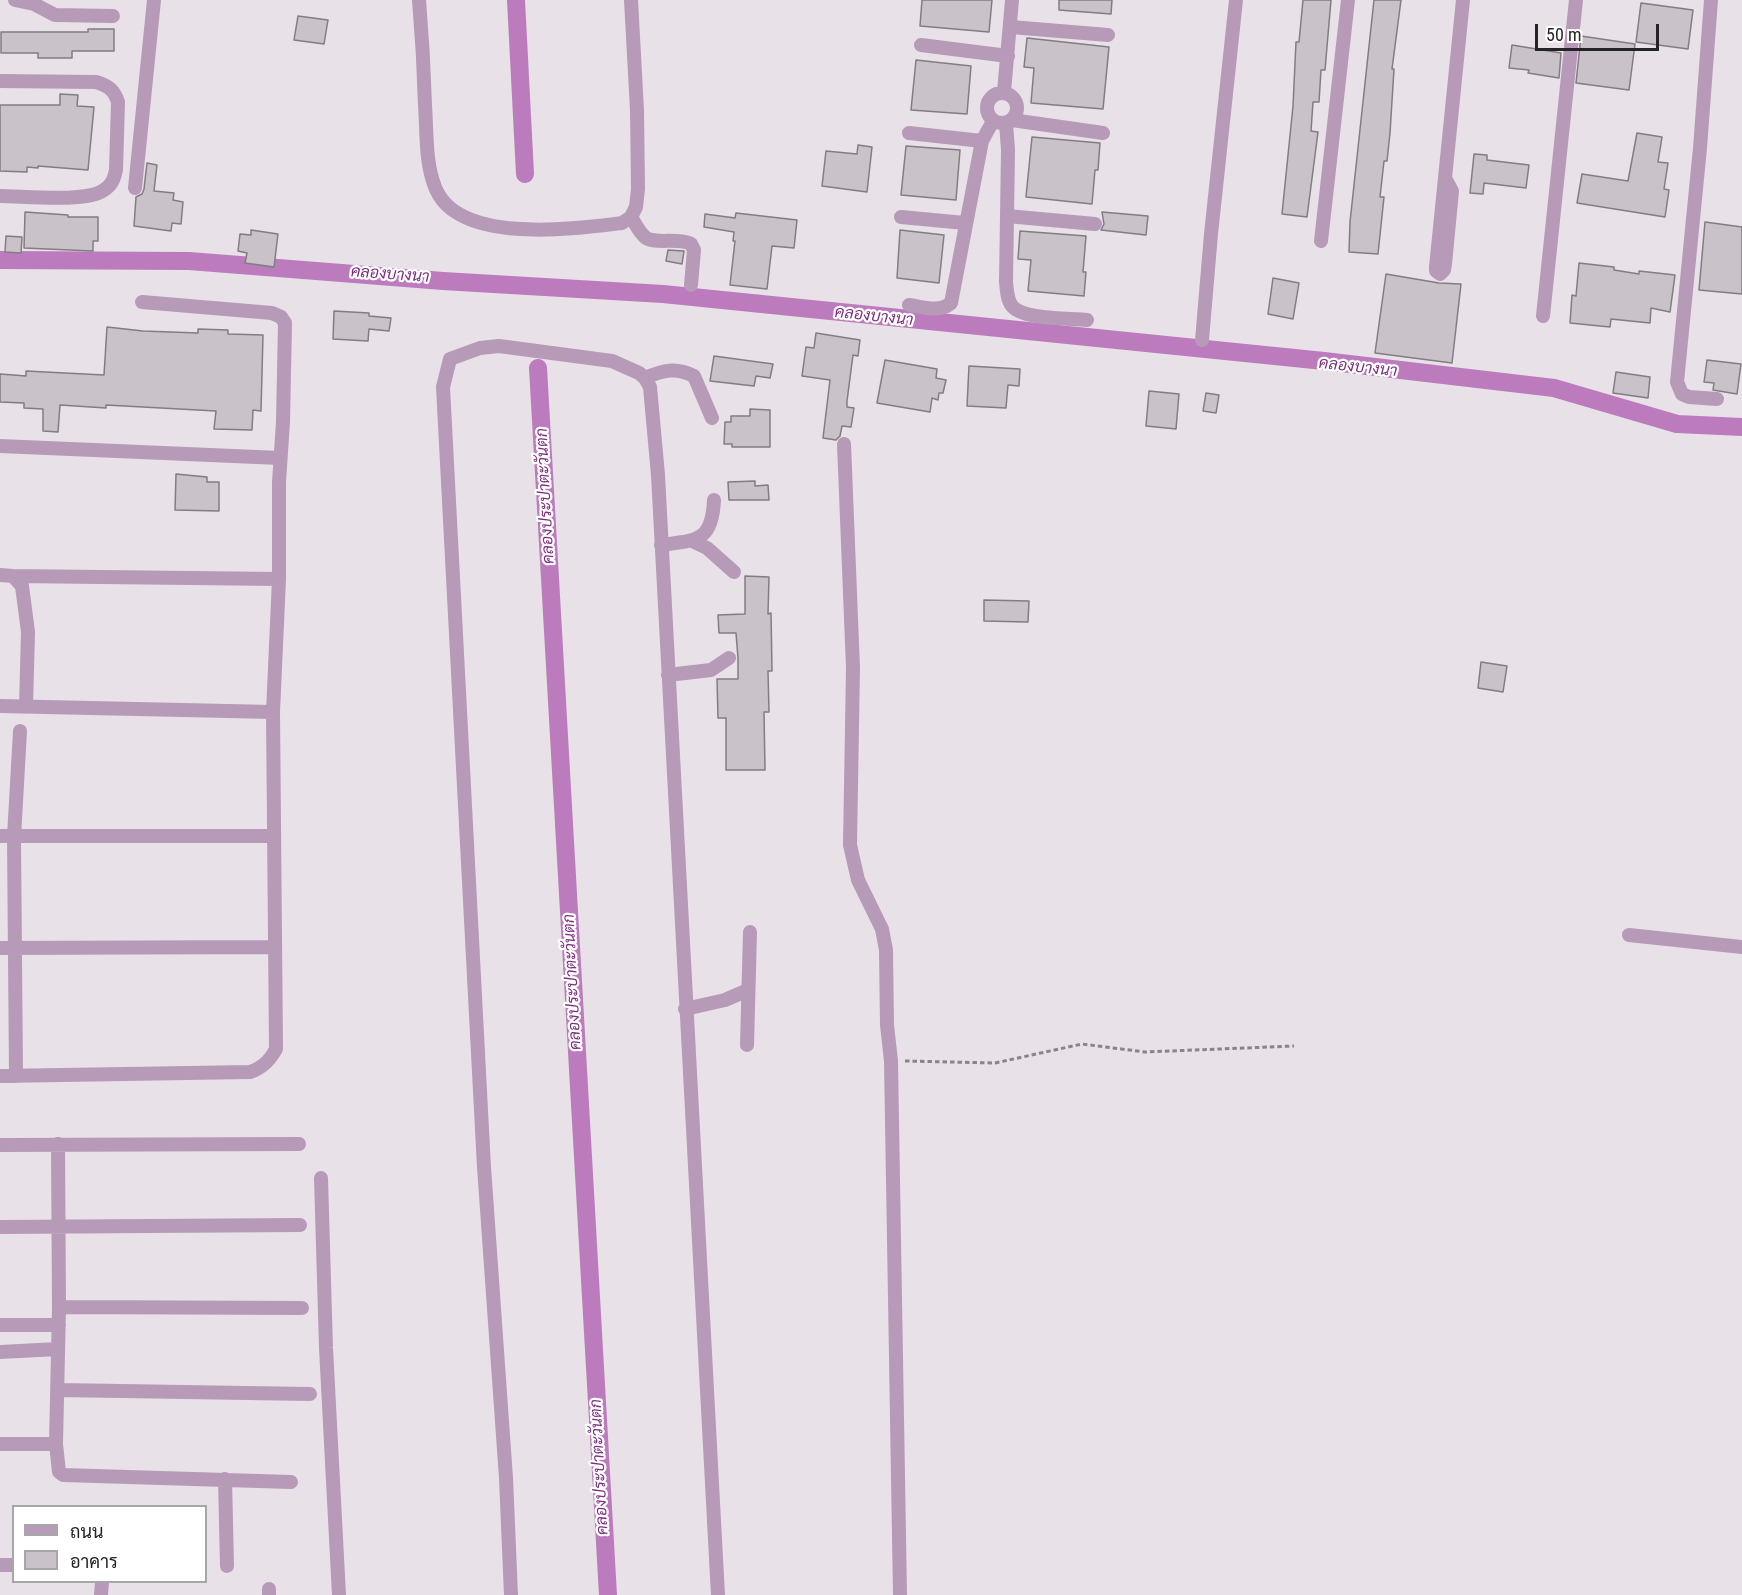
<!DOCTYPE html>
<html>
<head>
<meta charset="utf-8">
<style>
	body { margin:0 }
	#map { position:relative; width:1742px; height:1595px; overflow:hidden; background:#e8e1e8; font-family:"Roboto Condensed",Sarabun,sans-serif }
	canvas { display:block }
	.legend { position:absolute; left:12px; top:1505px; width:195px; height:78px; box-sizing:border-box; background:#fff; border:2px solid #a8a7a8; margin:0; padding:8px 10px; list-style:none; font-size:18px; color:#252325 }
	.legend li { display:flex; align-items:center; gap:12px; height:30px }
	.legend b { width:30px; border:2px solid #a8a7a8 }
	.scale { position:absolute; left:1535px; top:24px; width:124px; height:27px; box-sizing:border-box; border:3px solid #252325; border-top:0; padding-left:8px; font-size:18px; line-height:21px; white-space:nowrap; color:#252325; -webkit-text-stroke:4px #fff; paint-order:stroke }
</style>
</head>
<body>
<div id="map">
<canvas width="1742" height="1595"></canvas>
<ul class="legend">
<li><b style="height:8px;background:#b79ab7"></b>ถนน</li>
<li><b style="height:16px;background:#c9c3c9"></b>อาคาร</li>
</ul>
<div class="scale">50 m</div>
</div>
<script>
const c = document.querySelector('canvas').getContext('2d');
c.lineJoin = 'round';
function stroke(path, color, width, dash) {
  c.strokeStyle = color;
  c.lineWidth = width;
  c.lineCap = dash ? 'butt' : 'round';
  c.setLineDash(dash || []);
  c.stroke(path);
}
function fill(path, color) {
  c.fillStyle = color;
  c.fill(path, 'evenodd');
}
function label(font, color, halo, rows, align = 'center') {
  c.font = font + ' "Roboto Condensed",Sarabun,sans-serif';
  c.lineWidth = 4.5;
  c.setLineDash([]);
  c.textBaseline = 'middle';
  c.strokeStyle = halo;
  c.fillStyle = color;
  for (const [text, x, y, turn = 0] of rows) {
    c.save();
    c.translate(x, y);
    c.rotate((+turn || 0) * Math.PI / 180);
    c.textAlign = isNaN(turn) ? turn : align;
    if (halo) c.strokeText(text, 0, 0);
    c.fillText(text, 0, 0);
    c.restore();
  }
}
const canal = new Path2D(`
	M516,0L525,174
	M0,260L189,261L443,281L663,294L1324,361L1554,388L1677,424L1742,427
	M538,368L608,1595`);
const building = new Path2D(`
	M922,0H992L989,32L920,26Z
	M1059,0H1112L1111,14L1059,10Z
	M1303,0H1331L1325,70H1321L1319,102H1313L1311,131L1318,132L1307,217L1282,214L1293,106L1296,42H1299Z
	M1374,0H1401L1392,69H1394L1390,133L1387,161H1384L1380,197H1384L1378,254L1349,252L1350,222Z
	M1641,3L1693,10L1688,49L1636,42Z
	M298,16L328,20L324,44L294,40Z
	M88,29H114V51H72V58H38V53H1V32H88Z
	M1581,36L1635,44L1629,90L1576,83Z
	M1027,38L1109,47L1103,109L1031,103L1034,68L1024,67Z
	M1512,45L1561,53L1559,78L1528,73L1529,70L1509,68Z
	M916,60L971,66L967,114L911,110Z
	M60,94L78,95L77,106L94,107L88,170L38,166V168L27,167V172L0,171V105H60Z
	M1637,133L1662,137L1658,162L1668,163L1664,189L1669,190L1665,217L1577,203L1582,174L1628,181Z
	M1032,137L1100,143L1098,170H1095L1092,204L1026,197Z
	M858,145L872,147L867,192L822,186L826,151L857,154Z
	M906,146L960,150L956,200L901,195Z
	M1474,154L1487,155V160L1529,165L1526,188L1484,183L1483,194L1470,193Z
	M147,163L157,165L154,191L174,193L173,200L183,202L181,224L172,223L171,231L134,226L136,197L142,194L144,189Z
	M25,212L68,215V217H98V241H93V251L24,248Z
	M1102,212L1148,216L1146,235L1101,230L1104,224Z
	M736,213L797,220L794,248L772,246L767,289L730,285L735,241H733L734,232L704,227L705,214L735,218Z
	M1705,222L1742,227V294L1699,290Z
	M251,230L278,234L274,267L245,263L247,253L238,251L240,234L251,235Z
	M900,230L944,235L939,283L897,278Z
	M1020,231L1086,236L1083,272H1086L1084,296L1028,291L1031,260L1018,259Z
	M6,236L22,237L21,253L5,252Z
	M668,250L684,251L682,264L666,261Z
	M1579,263L1614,267V270L1639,274V271L1675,275L1670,312L1651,308L1650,323L1611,319L1610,327L1570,323L1572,295L1576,296Z
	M1386,274L1439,283L1461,284L1452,363L1375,353Z
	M1273,278L1299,283L1293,319L1268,314Z
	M334,311L369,313V316L391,318L389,331L369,329L368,341L333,339Z
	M107,327L143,331L198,333V329L228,330V334L263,335L261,411L253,410L252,430L214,429L216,411L106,405V408L60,405L58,432L43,431V409L24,408V403L0,402V374L26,376V371L104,375Z
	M816,333L860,340L858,356L853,355L847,401V407L854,408L851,427L842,426L840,436L836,440L823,438L830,380L802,376L806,347L814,348Z
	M714,356L773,364L770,378L756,376L754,386L710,381Z
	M885,360L937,369L936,378L946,380L943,393H939L938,400L932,398L930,412L877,403Z
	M1707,360L1741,364L1737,394L1713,390L1714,383L1704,382Z
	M969,366L1020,369L1019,386L1008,385L1006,408L967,406Z
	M1616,372L1650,377L1648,398L1613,393Z
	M1149,391L1179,394L1176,429L1146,426Z
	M1206,393L1219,395L1216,413L1203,411Z
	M750,409L770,410V447H732V444H724L725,422H731V416H750Z
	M176,474L207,477V482H219V511L175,510Z
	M755,481V486L768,485L769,500H729L728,482Z
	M745,576L769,577L768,614L771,613L772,671H768L769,712H764L765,770H726V718H718L717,679H738V658L736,633H719L718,615L745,614Z
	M984,600L1029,601L1028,622L984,621Z
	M1481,662L1507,666L1503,692L1478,688Z`);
const path = new Path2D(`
	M905,1061L995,1063L1082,1044L1145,1052L1294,1046`);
const minor = new Path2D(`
	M15,0L34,4L55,15L113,16
	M419,0C422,35 424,70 425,105C427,132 425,162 435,187C457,245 574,229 622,223L631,217L636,207L638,189L637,110L631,0
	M1711,0L1700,148L1677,382L1682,394L1689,397L1717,399
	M1011,27L1108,35
	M921,45L1008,56
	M0,81L96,82C109,86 114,90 118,102L116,170C114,179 112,185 104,190C86,203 24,196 0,196
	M1004,92L1012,0
	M987 108a15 15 0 1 1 30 0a15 15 0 1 1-30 0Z
	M1012,120L1103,133
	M1006,123L1008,150L1006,282C1007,290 1007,300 1012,306C1023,320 1070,318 1087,320
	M909,133L982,141
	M1445,178L1452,191L1445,264L1444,270L1440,274L1436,271V267L1463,0
	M135,188L154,0
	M1007,216L1095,224
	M631,217C635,223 639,232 645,237C654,245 678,237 691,244L694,250L691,285
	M901,217L965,223
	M1321,241L1348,0
	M909,305C923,307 939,313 951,303L982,141L993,121
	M1543,316L1576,0
	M1202,340L1211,234L1236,0
	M645,378C663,370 676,367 694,376L712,418
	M844,444L853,668L850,845L858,880L882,929L886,950L887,1025L891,1061L900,1595
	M0,446L280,458
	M692,541L707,548L734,572
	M661,545C697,540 712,542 714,500
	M0,575L13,576L22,586L28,632L26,707
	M13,576L279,579
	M668,675L711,670L729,658
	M0,706L273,712
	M0,836H274
	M1629,935L1742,947
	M0,948L275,947
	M685,1009L725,1000L748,990
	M747,1045L750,932
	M0,1076L250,1072C263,1068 270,1060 276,1049L273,712L279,579V482L283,422L285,323L281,317L272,313L142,302
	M16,1076L14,837L20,731
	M58,1144L59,1307L56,1444L59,1472L63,1475L291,1482
	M0,1145L299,1144
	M321,1178L326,1348L339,1595
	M0,1227L300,1225
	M59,1307L302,1308
	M0,1325H59
	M0,1352L58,1349
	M58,1390L310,1394
	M0,1444H56
	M225,1479L227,1566
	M0,1565H14
	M269,1589V1595
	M101,1595L102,1582
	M511,1595L506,1478L484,1167L443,387L450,359L480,348L499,346L612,361L639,373L645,378L650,387L658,475L718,1595`);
const waterNames = [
	["คลองบางนา",390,275,4],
	["คลองบางนา",874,317,6],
	["คลองบางนา",1358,368,6],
	["คลองประปาตะวันตก",546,496,-93],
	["คลองประปาตะวันตก",573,982,-93],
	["คลองประปาตะวันตก",600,1467,-93]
];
stroke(canal, '#bb7bbd', 18);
fill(building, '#c9c3c9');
stroke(building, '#827d82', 1.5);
stroke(path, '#898489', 3, [4.5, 3]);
stroke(minor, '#b79ab7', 14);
label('italic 16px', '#7b2e7e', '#fff', waterNames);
</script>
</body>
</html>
